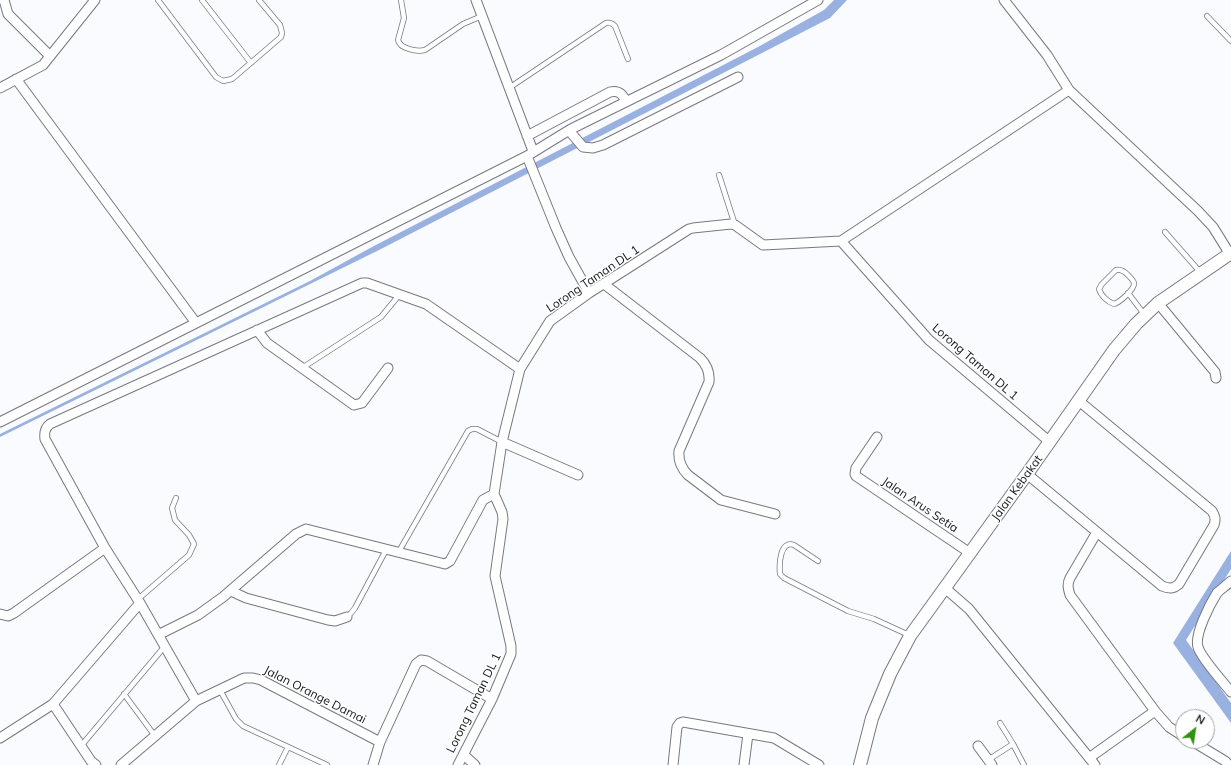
<!DOCTYPE html>
<html>
<head>
<meta charset="utf-8">
<style>
	body { margin:0 }
	#map { position:relative; width:1231px; height:765px; overflow:hidden; background:#fafbff; font-family:Mulish,sans-serif }
	canvas { display:block }
	.north { position:absolute; left:1175px; top:709px; width:40px; height:40px; box-sizing:border-box; background:#fff; border:1px solid #a1a2a3; border-radius:50%; rotate:30deg; font-size:11px; font-weight:700; line-height:16px; text-align:center; color:#151619 }
	.north::after { content:''; display:block; margin:auto; width:14px; height:18px; background:#2f9110; clip-path:polygon(50% 0,100% 100%,50% 72%,0 100%) }
</style>
</head>
<body>
<div id="map">
<canvas width="1231" height="765"></canvas>
<div class="north">N</div>
</div>
<script>
const c = document.querySelector('canvas').getContext('2d');
c.lineJoin = 'round';
function fill(path, color) {
  c.fillStyle = color;
  c.fill(path, 'evenodd');
}
function stroke(path, color, width, dash) {
  c.strokeStyle = color;
  c.lineWidth = width;
  c.lineCap = dash ? 'butt' : 'round';
  c.setLineDash(dash || []);
  c.stroke(path);
}
function label(font, color, halo, rows, align = 'center') {
  c.font = font + ' Mulish,sans-serif';
  c.lineWidth = 3;
  c.setLineDash([]);
  c.textBaseline = 'middle';
  c.strokeStyle = halo;
  c.fillStyle = color;
  for (const [text, x, y, turn = 0] of rows) {
    c.save();
    c.translate(x, y);
    c.rotate((+turn || 0) * Math.PI / 180);
    c.textAlign = isNaN(turn) ? turn : align;
    if (halo) c.strokeText(text, 0, 0);
    c.fillText(text, 0, 0);
    c.restore();
  }
}
const water = new Path2D(`
	M834,0H847L830,18L379,250L0,437V434L310,281L372,247L758,47L824,10Z
	M1231,551V569L1186,640L1231,703V723L1173,643Z`);
const service = new Path2D(`
	M158,0L216,77L223,81L232,79L281,37L282,33L280,25L259,0
	M202,0L251,63
	M401,0L404,18L398,40C400,49 417,52 425,50L463,24L482,16
	M1207,16L1231,41
	M509,88L606,23C610,22 612,23 615,26L628,59
	M719,175L735,225
	M1165,232L1201,273
	M1116,270C1121,269 1124,271 1128,275C1130,277 1133,280 1134,283C1135,289 1120,302 1114,304C1108,302 1101,296 1099,289L1102,284Z
	M1128,293L1144,314
	M302,368L381,317L400,294
	M398,553L468,431L472,429H477L502,442
	M818,561L794,545C780,540 779,564 780,574L784,578L848,611L874,619L909,635
	M137,600L189,555L194,544L189,535L175,520L172,508L176,498
	M347,617L351,613L355,608L386,550
	M220,690L236,719L243,726L327,765
	M124,694L155,736
	M1000,723L1013,744L1024,765
	M81,746L165,646
	M988,760L1013,744
	M279,765L288,747`);
const minor = new Path2D(`
	M4,0L8,14L50,56
	M476,0L533,151
	M1004,0L1047,55L1069,90L1198,211L1213,227L1231,256
	M16,79L196,323
	M0,88L43,65L95,0
	M571,129L572,134L583,147L593,148L603,145L738,77
	M527,136L610,92C619,90 623,94 626,102
	M527,156L556,228L569,257L589,293
	M841,241L1069,90
	M604,284L700,358C707,365 710,372 709,382L679,451C678,461 681,468 688,475L721,500L775,514
	M1158,303L1215,372L1216,378
	M257,330L267,343L354,405L362,403L388,368
	M0,422L527,156L571,129L721,55L818,0
	M877,437L856,468L855,474L856,476L970,553
	M502,442L578,475
	M1027,474L1162,586C1169,589 1173,589 1179,584L1214,525C1216,519 1215,516 1212,511L1079,401
	M1097,532L1070,578C1067,584 1068,588 1070,595L1155,711L1169,727L1183,736
	M1231,581C1227,585 1221,589 1217,593C1210,604 1194,635 1198,647C1201,658 1223,682 1231,692
	M945,588L969,609L1095,765
	M231,591L246,598L328,620L335,621L347,617
	M0,614L8,616L14,613L105,548
	M158,635L198,615L223,597L296,534L306,529L445,564L450,561L483,500L494,494
	M196,701L140,603L105,548L45,439C44,432 45,428 50,424L362,283H367L426,304L520,369
	M53,704L91,761L96,765
	M0,738L53,704L140,603
	M1192,741L1225,761L1229,765
	M380,742L416,664L421,660L427,661L492,699
	M978,746L992,765
	M464,755L475,765
	M1089,758L1155,711
	M121,765L196,701L244,678H253L261,680L380,742L373,765
	M458,765L492,699L511,654V646L495,576L503,519L502,512L494,494L502,442L520,369L550,321L589,293L689,229L693,228L731,224L735,225L763,245L841,241L929,340L1050,442
	M673,765L677,727L680,723L683,722L774,738L819,765
	M744,765L748,734`);
const tertiary = new Path2D(`
	M860,765L872,718L890,674L910,636L1027,474L1114,350L1136,324L1158,303L1231,253`);
const streetNames = [
	["Lorong Taman DL 1",593,279,-34],
	["Lorong Taman DL 1",975,362,41],
	["Jalan Kebakat",1017,488,-54],
	["Jalan Arus Setia",920,505,34],
	["Jalan Orange Damai",315,695,27],
	["Lorong Taman DL 1",474,703,-64]
];
fill(water, '#99b1e1');
stroke(service, '#767981', 6);
stroke(minor, '#767981', 11);
stroke(tertiary, '#767981', 14);
stroke(service, '#fff', 4.5);
stroke(minor, '#fff', 9);
stroke(tertiary, '#fff', 12);
label('12px', '#151619', '#fff', streetNames);
</script>
</body>
</html>
